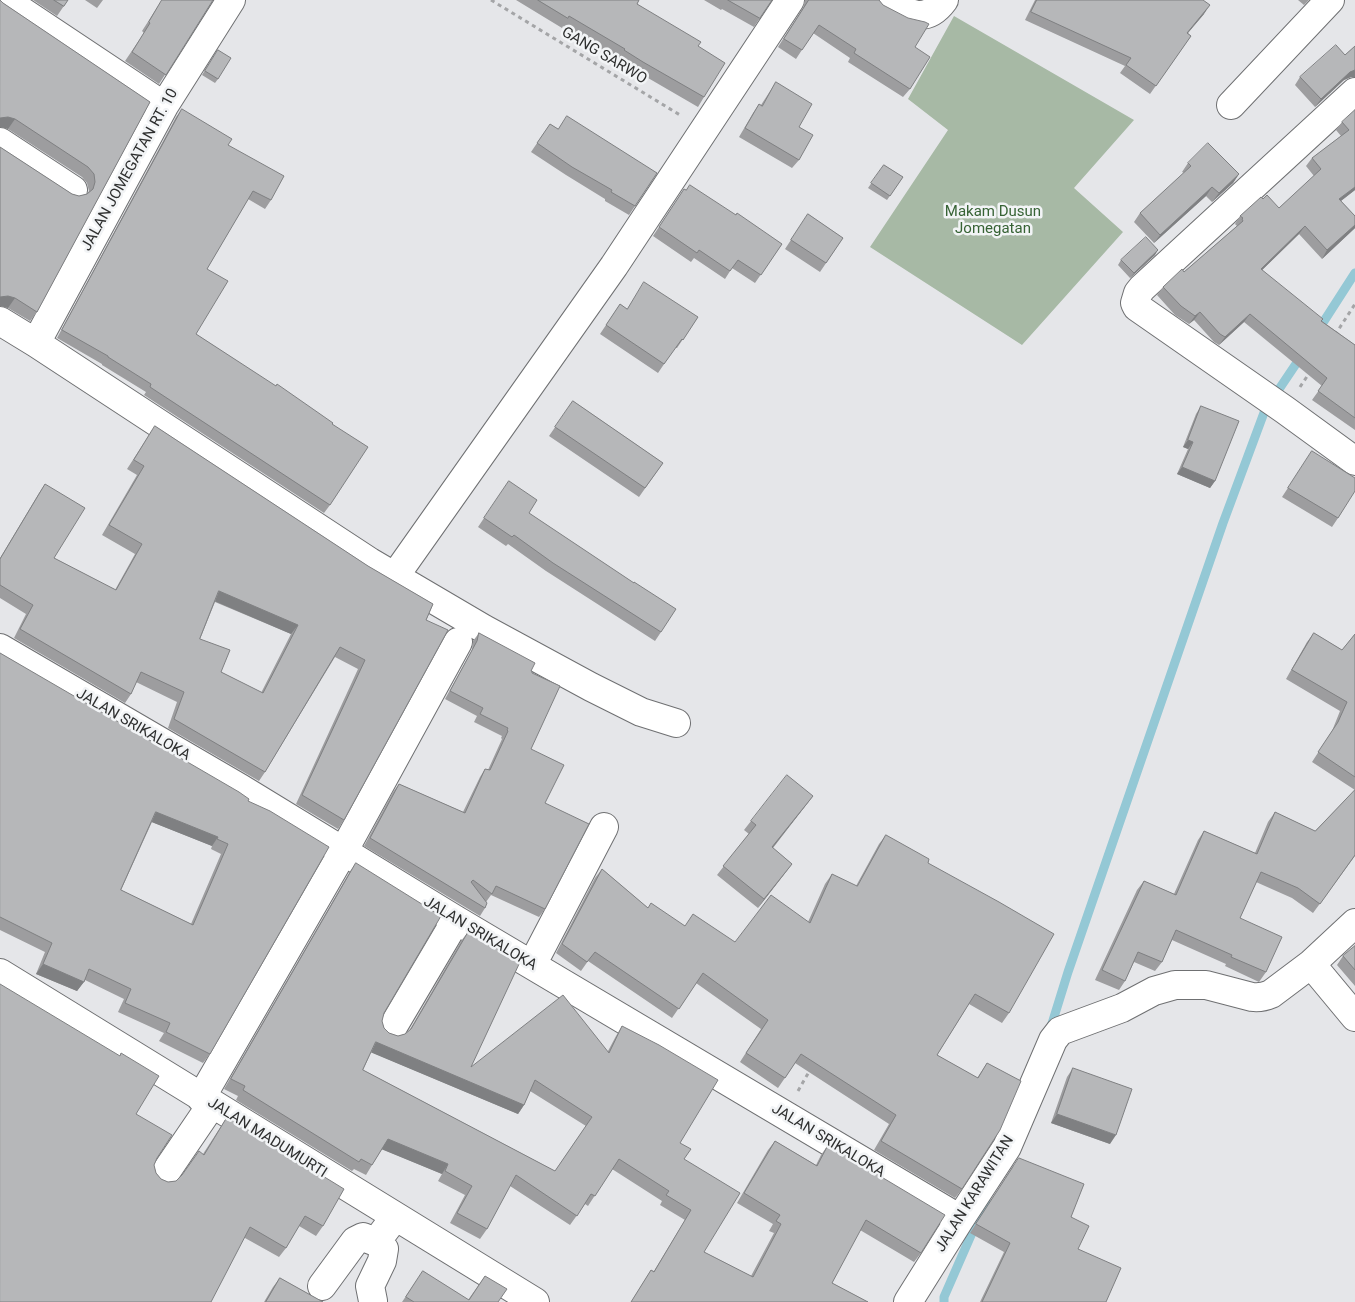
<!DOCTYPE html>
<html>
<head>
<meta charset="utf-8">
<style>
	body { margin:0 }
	canvas { display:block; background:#e5e6e9 }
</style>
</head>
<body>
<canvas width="1355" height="1302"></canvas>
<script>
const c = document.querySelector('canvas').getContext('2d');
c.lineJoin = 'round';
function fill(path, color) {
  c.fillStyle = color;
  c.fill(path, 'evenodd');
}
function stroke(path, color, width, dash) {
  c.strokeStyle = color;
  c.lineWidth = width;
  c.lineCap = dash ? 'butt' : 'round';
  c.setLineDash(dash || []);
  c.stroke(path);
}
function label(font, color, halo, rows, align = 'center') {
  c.font = font + ' Roboto,sans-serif';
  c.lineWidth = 5;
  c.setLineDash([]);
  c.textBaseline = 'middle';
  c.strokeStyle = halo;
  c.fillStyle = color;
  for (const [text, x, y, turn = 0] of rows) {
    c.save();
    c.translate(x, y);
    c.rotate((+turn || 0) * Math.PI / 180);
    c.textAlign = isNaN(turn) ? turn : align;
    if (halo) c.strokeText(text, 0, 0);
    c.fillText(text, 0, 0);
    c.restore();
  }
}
const green = new Path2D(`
	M954,16L1134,120L1074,188L1123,232L1022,345L870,247L948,130L908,99Z`);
const stream = new Path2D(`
	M1317,332L1355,273
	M1050,1030L1068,972L1223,523L1265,410L1302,355
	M944,1302V1297L986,1201`);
const path = new Path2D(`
	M491,0L680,115
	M1335,335L1355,304
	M1300,387L1310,372
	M798,1091L810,1070`);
const minor = new Path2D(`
	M5,0L164,106
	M885,0C907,13 925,26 944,0
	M1355,92L1142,288L1138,293L1135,303L1137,307L1285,410L1355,461
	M1231,105L1330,0
	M0,142L73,190
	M0,321L36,343L370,562L484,629L591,687L641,712L676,723
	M36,343L164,106L231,0
	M395,576L614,266L790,0
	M0,648L240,788L456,920L960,1219
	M1311,964L1355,1017
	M532,965L604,827
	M0,973L535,1302
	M391,1030L456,920
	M201,1098L343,852L458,642
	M163,1176L212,1104
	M322,1286L355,1241L363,1237L376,1242L395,1217
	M373,1301L370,1286L382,1261L384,1249L376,1242
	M908,1302L960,1219L1007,1147L1053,1040L1060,1031L1122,1008L1154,991L1175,985H1206L1252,997C1259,998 1264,997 1271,994L1311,964L1355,923`);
const wall = new Path2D(`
	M33,0H68L57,16Z
	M85,0H103L97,8Z
	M162,0H213L159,84L125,61L144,33L142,31Z
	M516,0H639L637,4L698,46L704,97L698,107L636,71L617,60L618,59L563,26L562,28Z
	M704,0H772L754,27L722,9L721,10Z
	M805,0H879L915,47L910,89L903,97L848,62L850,58L813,33L796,59L778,47L803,8Z
	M1035,0H1203L1204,14L1188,33L1191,36L1150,94L1120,73L1125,66L1025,20Z
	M1298,0H1309L1304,5Z
	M3,3L150,102L37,312L30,321L8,308L0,306V147L72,194L79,196L87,194L89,191L87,183L82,177L8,129L1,126Z
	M1355,46V77H1351L1344,80L1315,107L1295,85L1300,77L1345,55Z
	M218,50V79L215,83L202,75Z
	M776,82L799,127V160L792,168L739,137L753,113L759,104L761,105Z
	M182,109L228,145L271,200L265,209L248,199L207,269L196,334L332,424L330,505L324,513L144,395L146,392L102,365V364L57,338L176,117Z
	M1355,110V190L1341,201L1355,216V228L1322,259L1299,234L1262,270L1322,321L1355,345V430L1312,400L1322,386L1244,322L1219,345L1214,342L1194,320L1189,324L1175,315L1157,295L1163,287L1184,272L1237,226L1235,224L1240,216L1263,199L1279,208L1314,176L1306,166L1312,158L1341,136L1336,130L1342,122Z
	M550,124L558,129L657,173L629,215L605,201V199L566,175L531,152Z
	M1188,163L1239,174L1233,183L1212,202L1206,196L1154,243L1134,222L1140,213L1184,173L1182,172Z
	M884,165L903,177L887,200L868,188Z
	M684,189L736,215L782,244L755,283L732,268L725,279L694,258L691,262L653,236Z
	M808,214L843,238L820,272L785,249Z
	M1155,255L1130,278L1118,265L1121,260Z
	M620,304L627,309L698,317L677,348H675L658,373L600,334Z
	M573,401L663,463L639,497L549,436Z
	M1201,406L1215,481L1210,488L1177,474L1188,449L1183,447L1196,414Z
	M155,426L368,566L433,604L344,820L338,829L296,804L358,669L335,657L265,772L259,781L168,728L177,702L136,682L131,694L125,703L14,638L26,614L0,598V558L39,493L45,484L54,558L115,590L135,554L102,535L137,475L127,469ZM215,602L291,634L261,693L221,672L200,639Z
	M1312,451L1338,518L1332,527L1282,497Z
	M509,481L529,513L661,632L655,641L546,571L508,544L506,546L478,527Z
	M479,633L531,671L532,673L531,749L545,803V909L539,917L491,895L486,902L485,908L480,916L364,846L393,792L399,784L463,812L480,777L485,769L488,770L502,739L501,738L502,736L474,722L477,716L445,699L472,650L473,641Z
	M1314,633L1342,650L1355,634V856L1313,913L1292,898L1256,882L1240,918L1266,972L1259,982L1225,966L1226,964L1172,940L1162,962L1155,971L1134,962L1125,981L1119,990L1095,980L1137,890L1144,881L1174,894L1198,840L1204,831L1255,853L1268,822L1275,812L1315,831L1355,790L1312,762L1332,731L1340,711L1286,679L1307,642Z
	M0,653L248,801L210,1054L203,1063L159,1041L164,1033L118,1012L124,999L85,980L77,991L36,974L45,952L0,930ZM152,822L212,846L211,849L221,854L191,924L121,890Z
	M813,796L773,848L792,864L758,908L717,875L749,834L744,830L751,821Z
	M886,835L928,863L1009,1013L1002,1023L969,1004L937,1055L977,1078L987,1063L962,1189L955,1198L874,1150L889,1124L795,1063L778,1088L740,1062L761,1029L696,983L672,1018L588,961L581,971L556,953L595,878L602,869L648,908L685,926L735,942L808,922L825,884L832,874L856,886L879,844Z
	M356,863L384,1013L382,1021L384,1028L389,1033L398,1036L405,1034L409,1031L461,941L468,932L471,1067L608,1051L616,1036L622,1026L680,1143L684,1159L704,1252L751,1276L774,1233L769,1231L773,1224L737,1203L768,1150L775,1141L816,1165L821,1155L828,1145L921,1253L914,1262L860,1230L832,1283L868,1302H631L651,1270L654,1271L685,1220L660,1205L662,1201L612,1169L588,1206L585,1204L570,1225L510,1186L487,1229L480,1239L450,1223L465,1195L438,1181L442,1174L382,1149L372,1165L366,1175L354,1169L352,1171L236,1100L238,1096L224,1089L349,873ZM371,1052L518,1114L524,1105L530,1091L586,1126L555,1171L363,1070Z
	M1355,946V986L1337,965L1343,956Z
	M1073,1068L1110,1144L1051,1123L1067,1077Z
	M136,1114L157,1158L154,1165L156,1173L161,1179L168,1182L176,1181L182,1176L203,1154L227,1117L323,1226L316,1236L299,1226L286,1248L279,1257L245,1238L0,1302Z
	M1013,1166L1071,1217L1078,1249L1106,1302H980L1004,1252L970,1233Z
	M423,1271L468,1300L485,1276L498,1302H402Z
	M280,1278L323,1302H264L273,1287Z`);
const shadedWall = new Path2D(`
	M1210,5L1204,14L1181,41L1187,33Z
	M1355,70V77H1351L1344,80L1315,107L1321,99L1350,72Z
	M8,117L15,119L8,129L0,127V118Z
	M1239,174L1233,183L1212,202L1219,193Z
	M1212,187L1206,196L1154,243L1160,235Z
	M1355,187V190L1333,207L1339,199Z
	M1355,225V228L1354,229L1322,259L1327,250Z
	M1305,226L1299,234L1255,277L1261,269Z
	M1158,250L1155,255L1130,278L1134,273Z
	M8,296L15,298L8,308L0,306V297Z
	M1200,312L1194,320L1189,324L1195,316Z
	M1250,314L1244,322L1219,345L1225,337Z
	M1188,440L1193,442L1188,449L1183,447Z
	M1182,467L1215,481L1210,488L1177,474Z
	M219,591L298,625L291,634L212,600Z
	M813,796L807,804L766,856L772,847Z
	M156,812L218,837L212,846L149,821Z
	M792,864L786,872L758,908L764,899Z
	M43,964L84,982L77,991L36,974Z
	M376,1042L524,1105L518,1114L370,1052Z
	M1057,1114L1116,1135L1110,1144L1051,1123Z
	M388,1139L448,1164L442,1174L381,1149Z`);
const building = new Path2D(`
	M0,0L3,3L150,102L37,312L15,298L8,296L0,297V147L72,194L79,196L87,194L93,189L95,182L94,174L88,167L15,119L8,117L0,118Z
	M54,0H68L64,6Z
	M162,0H213L166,75L132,52L150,23L149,22Z
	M538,0H639L637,4L701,42L698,46L725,63L704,97L643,62L624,50L625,49L569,16L568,18Z
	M728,0H772L760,18Z
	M809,0H879L883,5L908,18L925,22L929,24L915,47L930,57L910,89L854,53L856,49L819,25L802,50L784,39Z
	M1037,0H1203L1210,5L1187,33L1191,36L1156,86L1126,65L1131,58L1031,12Z
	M1336,45L1345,55L1355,46V70L1350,72L1321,99L1300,77Z
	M218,50L231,58L218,79L205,71Z
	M776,82L812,104L799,127L813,135L799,160L745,128L759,104L762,106Z
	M182,109L232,139L228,145L284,176L271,200L253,191L207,269L228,281L196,334L276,386L277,384L333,423L332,424L368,447L330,505L150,387L151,384L108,357V356L62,330Z
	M1355,110V187L1339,199L1355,216V225L1327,250L1305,226L1261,269L1323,319L1321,321L1355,345V418L1318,391L1327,378L1250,314L1225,337L1220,334L1200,312L1195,316L1181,306L1163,287L1182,269L1184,272L1243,221L1242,219L1243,218L1240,216L1261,197L1263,199L1267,195L1279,208L1321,169L1312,158L1349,130L1342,122Z
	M567,116L657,173L635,206L611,192L612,190L572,167L537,143L550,124L558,129Z
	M1208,143L1239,174L1219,193L1212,187L1160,235L1140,213L1191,166L1188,163Z
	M884,165L903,177L890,196L871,183Z
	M690,185L736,215L737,213L782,244L761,275L738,260L730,271L699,250L697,253L659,227L684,189L686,190Z
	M808,214L843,238L826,263L791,240Z
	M1146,237L1158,250L1134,273L1121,260Z
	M644,282L698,317L683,340L682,339L664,364L606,325L620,304L627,309Z
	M573,401L663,463L645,488L555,427Z
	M1201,406L1239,421L1215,481L1182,467L1193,442L1188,440Z
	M155,426L368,566L433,604L426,620L448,630L344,820L302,795L365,660L340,647L265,772L174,719L184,692L141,672L131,694L20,629L33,605L0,585V559L45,484L85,508L54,558L116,590L142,544L109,525L144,466L134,460ZM219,591L298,625L263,693L221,672L230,650L200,639Z
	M1312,451L1355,478V491L1338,518L1288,488Z
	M509,481L537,500L529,513L634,583V582L676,609L661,632L553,563L514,535L512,537L484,518Z
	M479,633L535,663L531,671H532V673L560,686L531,749L564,765L545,803L589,824L545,909L496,886L492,894L473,880L471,882L487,903L485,908L370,838L399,784L465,813L485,769L490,770L508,731L507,730L508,728L480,714L483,708L450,691L477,641Z
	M1314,633L1342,650L1355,634V777L1318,752L1338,722L1347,702L1292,670Z
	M0,653L239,792L249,799L248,801L270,811L329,847L210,1054L166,1032L170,1023L125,1003L131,989L89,969L84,982L43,964L52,943L0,917ZM156,812L218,837L217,839L228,844L193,925L121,890Z
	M787,775L813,796L772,847L792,864L764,899L723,866L756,825L751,821Z
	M1355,790V855L1320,904L1298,888L1261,872L1240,918L1282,937L1266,972L1231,957L1232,955L1176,930L1162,962L1138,952L1125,981L1102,970L1144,881L1176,895L1204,831L1257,854L1275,812L1315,831Z
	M886,835L929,859L928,863L999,902L1054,934L1009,1013L975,994L937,1055L978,1078L987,1063L1021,1081L1000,1130L962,1189L881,1141L896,1115L801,1054L785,1078L746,1053L768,1020L703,973L679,1009L595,952L587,962L562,944L602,869L648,908L651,903L685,926L693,914L735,942L771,895L810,923L832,874L857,886Z
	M356,863L441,916L384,1013L382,1021L384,1028L389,1033L398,1036L405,1034L411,1029L468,932L520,962L471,1067L563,995L609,1053L622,1026L659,1045L718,1080L680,1143L691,1149L684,1159L740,1193L704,1252L753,1277L781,1224L776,1221L780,1215L744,1193L775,1141L817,1166L828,1145L945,1215L921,1253L866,1220L832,1283L868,1302H631L651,1270L654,1272L691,1210L666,1195L669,1191L619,1159L595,1196L591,1194L577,1216L516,1175L487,1229L457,1213L472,1186L445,1171L448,1164L388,1139L372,1165L361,1159L359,1162L243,1090L245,1086L231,1079ZM376,1042L524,1105L535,1080L592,1117L555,1171L363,1070Z
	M1355,946V970L1343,956Z
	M0,984L120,1056L121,1053L159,1076L136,1114L172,1135L157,1158L154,1165L156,1173L161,1179L168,1182L176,1181L182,1175L199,1151L204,1155L227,1117L344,1189L323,1226L305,1216L286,1248L250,1227L211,1302H0Z
	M1073,1068L1132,1089L1116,1135L1057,1114Z
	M1019,1158L1084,1184L1071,1217L1089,1226L1078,1249L1121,1268L1106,1302H982L1010,1243L976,1224Z
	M423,1271L469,1300L485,1276L507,1289L498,1302H414L406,1297Z
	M280,1278L323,1302H266Z`);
const streetNames = [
	["GANG SARWO",604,56,31],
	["JALAN JOMEGATAN RT. 10",130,170,-61],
	["JALAN SRIKALOKA",133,725,30],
	["JALAN SRIKALOKA",480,934,31],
	["JALAN MADUMURTI",267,1138,32],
	["JALAN SRIKALOKA",828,1141,31],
	["JALAN KARAWITAN",975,1194,-58]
];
const parkNames = [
	["Makam Dusun",993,212],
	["Jomegatan",993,229]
];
fill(green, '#a7b9a5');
stroke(stream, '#94c8d5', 9);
stroke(minor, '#6f7072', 30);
stroke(path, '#a4a5a7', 3, [4, 4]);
stroke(minor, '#fff', 28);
fill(wall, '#9d9d9f');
fill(shadedWall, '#7f8082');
fill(building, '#b6b7b9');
stroke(building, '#7f8082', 1);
label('15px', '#2e2f2f', '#f2f4f6', streetNames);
label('15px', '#376335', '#f2f4f6', parkNames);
</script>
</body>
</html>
